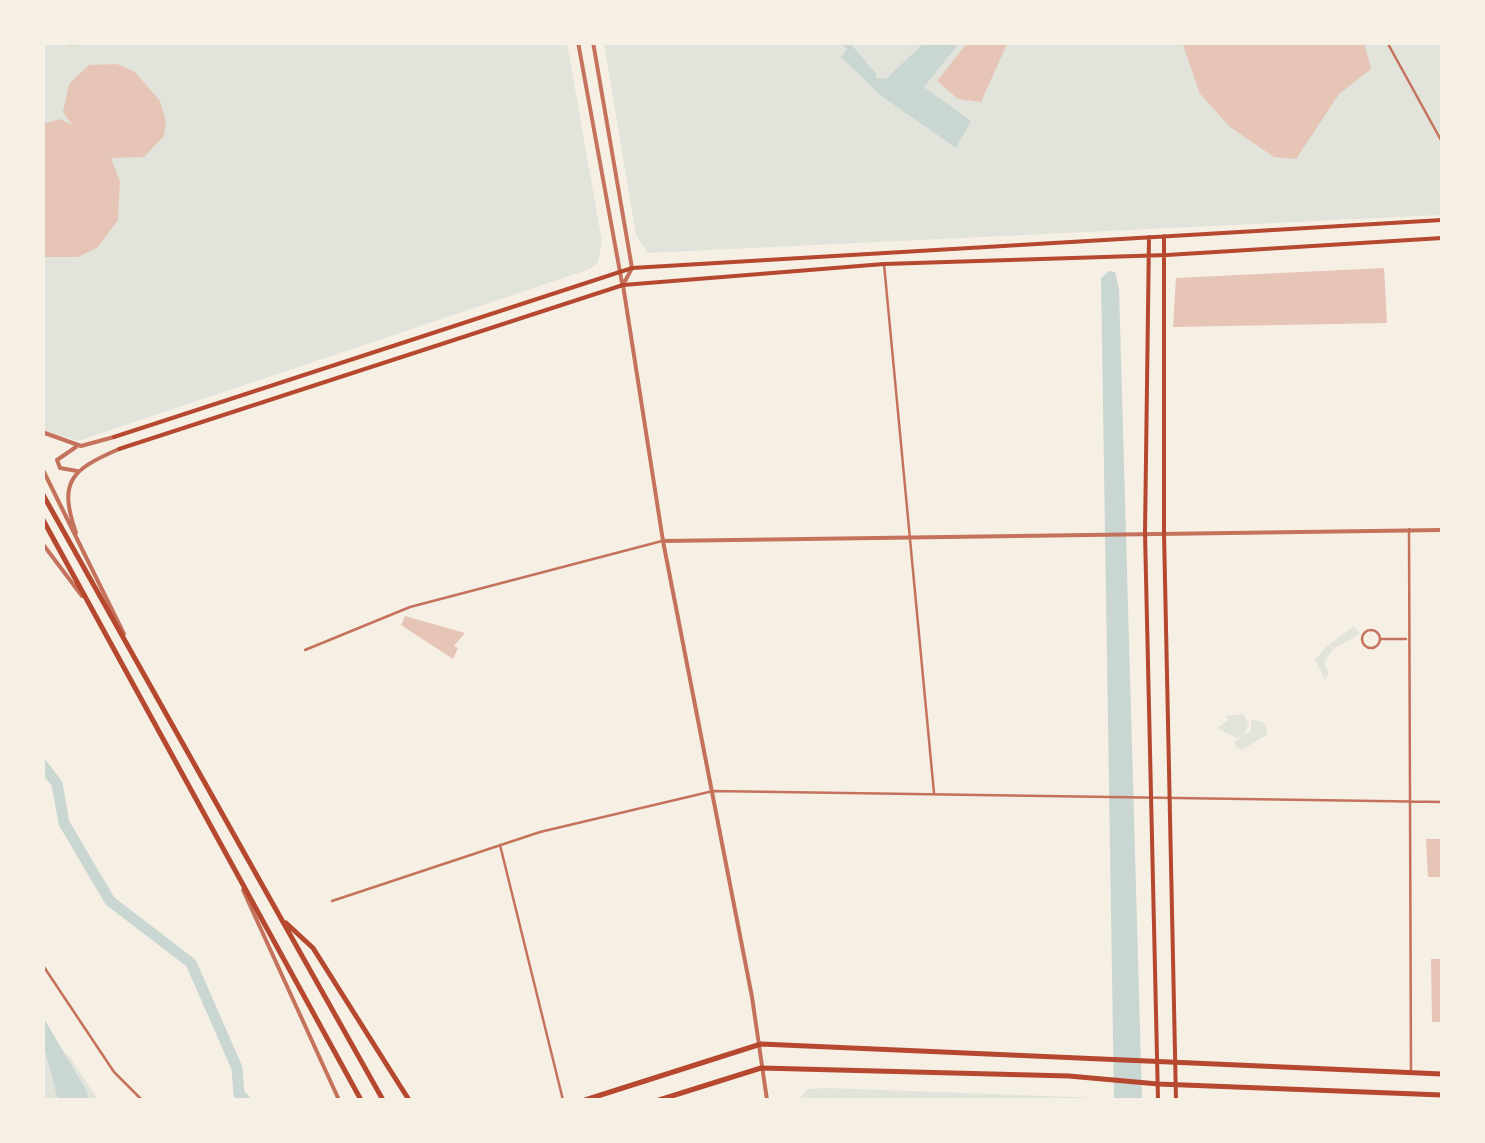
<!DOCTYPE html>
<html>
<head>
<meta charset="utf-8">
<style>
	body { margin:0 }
	#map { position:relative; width:1485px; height:1143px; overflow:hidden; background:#f6efe4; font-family:"Alegreya Sans",sans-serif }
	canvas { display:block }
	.frame { position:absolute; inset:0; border:45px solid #f6efe4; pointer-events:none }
</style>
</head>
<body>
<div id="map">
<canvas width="1485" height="1143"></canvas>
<div class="frame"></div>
</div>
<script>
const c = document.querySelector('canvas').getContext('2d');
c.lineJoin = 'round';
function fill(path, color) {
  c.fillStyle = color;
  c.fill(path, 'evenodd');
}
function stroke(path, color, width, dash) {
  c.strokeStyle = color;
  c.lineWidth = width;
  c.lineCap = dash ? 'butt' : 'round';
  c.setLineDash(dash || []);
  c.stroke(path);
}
const green = new Path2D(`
	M42,43H567L602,242L598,262L590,269L78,441L45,431Z
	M604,43H1442V215L648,253L636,235Z
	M1354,626L1360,634L1333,649L1324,663L1329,673L1325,680L1315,660L1327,646Z
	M1243,714L1249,724L1243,736L1236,738L1217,728L1228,720L1226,716Z
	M1251,719L1264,723L1268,734L1242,750L1237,748L1234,742L1251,730Z
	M42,1042L69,1056L98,1100H43Z
	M827,1088L1102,1098L798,1100L808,1089Z`);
const water = new Path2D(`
	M925,42L959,43L924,87L971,121L956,148L883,97L841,57L847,49L877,78L886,79Z
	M1109,271L1115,272L1119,289L1142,1100H1114L1101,278Z
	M42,1015L87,1092L89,1100H58L43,1042Z`);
const canal = new Path2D(`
	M845,42L873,75`);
const river = new Path2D(`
	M42,764L57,784L64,823L110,901L191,963L237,1068L239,1094L245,1100`);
const building = new Path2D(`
	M47,42H81L72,46Z
	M968,42H1008L981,102L958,99L937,81Z
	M1182,42H1364L1371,69L1339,94L1296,159L1274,157L1230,127L1200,94Z
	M117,64L135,72L160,101L166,121L164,136L144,157L111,158L120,181L118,220L97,248L78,257H42V124L60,119L72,125L63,112L69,84L89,65Z
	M1384,268L1387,323L1173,327L1176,278Z
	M405,616L465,633L454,646L458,648L453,659L401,625Z
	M1426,839H1442V877H1428Z
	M1431,959H1442V1022H1432Z`);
const minor = new Path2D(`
	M1387,42L1442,142
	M884,264L934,793
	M1409,529L1411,1071
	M1362 639a9 9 0 1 1 18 0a9 9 0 1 1-18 0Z
	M1380,639H1406
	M305,650L410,607L662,541
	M500,845L563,1100
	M332,901L540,832L713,791L1442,802
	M42,964L114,1072L142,1100`);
const tertiary = new Path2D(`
	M578,42L622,283
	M593,42L632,268L623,285L663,541L752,997L767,1100
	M42,432L81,446L114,437
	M76,447L57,460L60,468L77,471
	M42,468L124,634
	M76,533C58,481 71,470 119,449
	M663,541L1442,530
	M42,543L82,596
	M243,890L339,1100`);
const secondary = new Path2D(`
	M1164,236V533L1176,1100
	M1149,237L1145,533L1158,1100
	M114,437L632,268L1442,220
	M119,449L623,285L884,264L1167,255L1442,238`);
const primary = new Path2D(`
	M585,1100L761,1044L1442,1074
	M659,1100L761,1068L1069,1076L1158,1084L1442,1095`);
const trunk = new Path2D(`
	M42,493L383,1100
	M42,518L361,1100
	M286,923L313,948L409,1100`);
fill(green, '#e2e4dc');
fill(water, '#c9d6d2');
stroke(canal, '#c9d6d2', 6);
stroke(river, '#c9d6d2', 11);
fill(building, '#e6c5b7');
stroke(minor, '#c5725c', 2.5);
stroke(tertiary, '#c5725c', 4);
stroke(secondary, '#b5482f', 4);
stroke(primary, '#b5482f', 5);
stroke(trunk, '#b5482f', 5);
</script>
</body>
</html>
